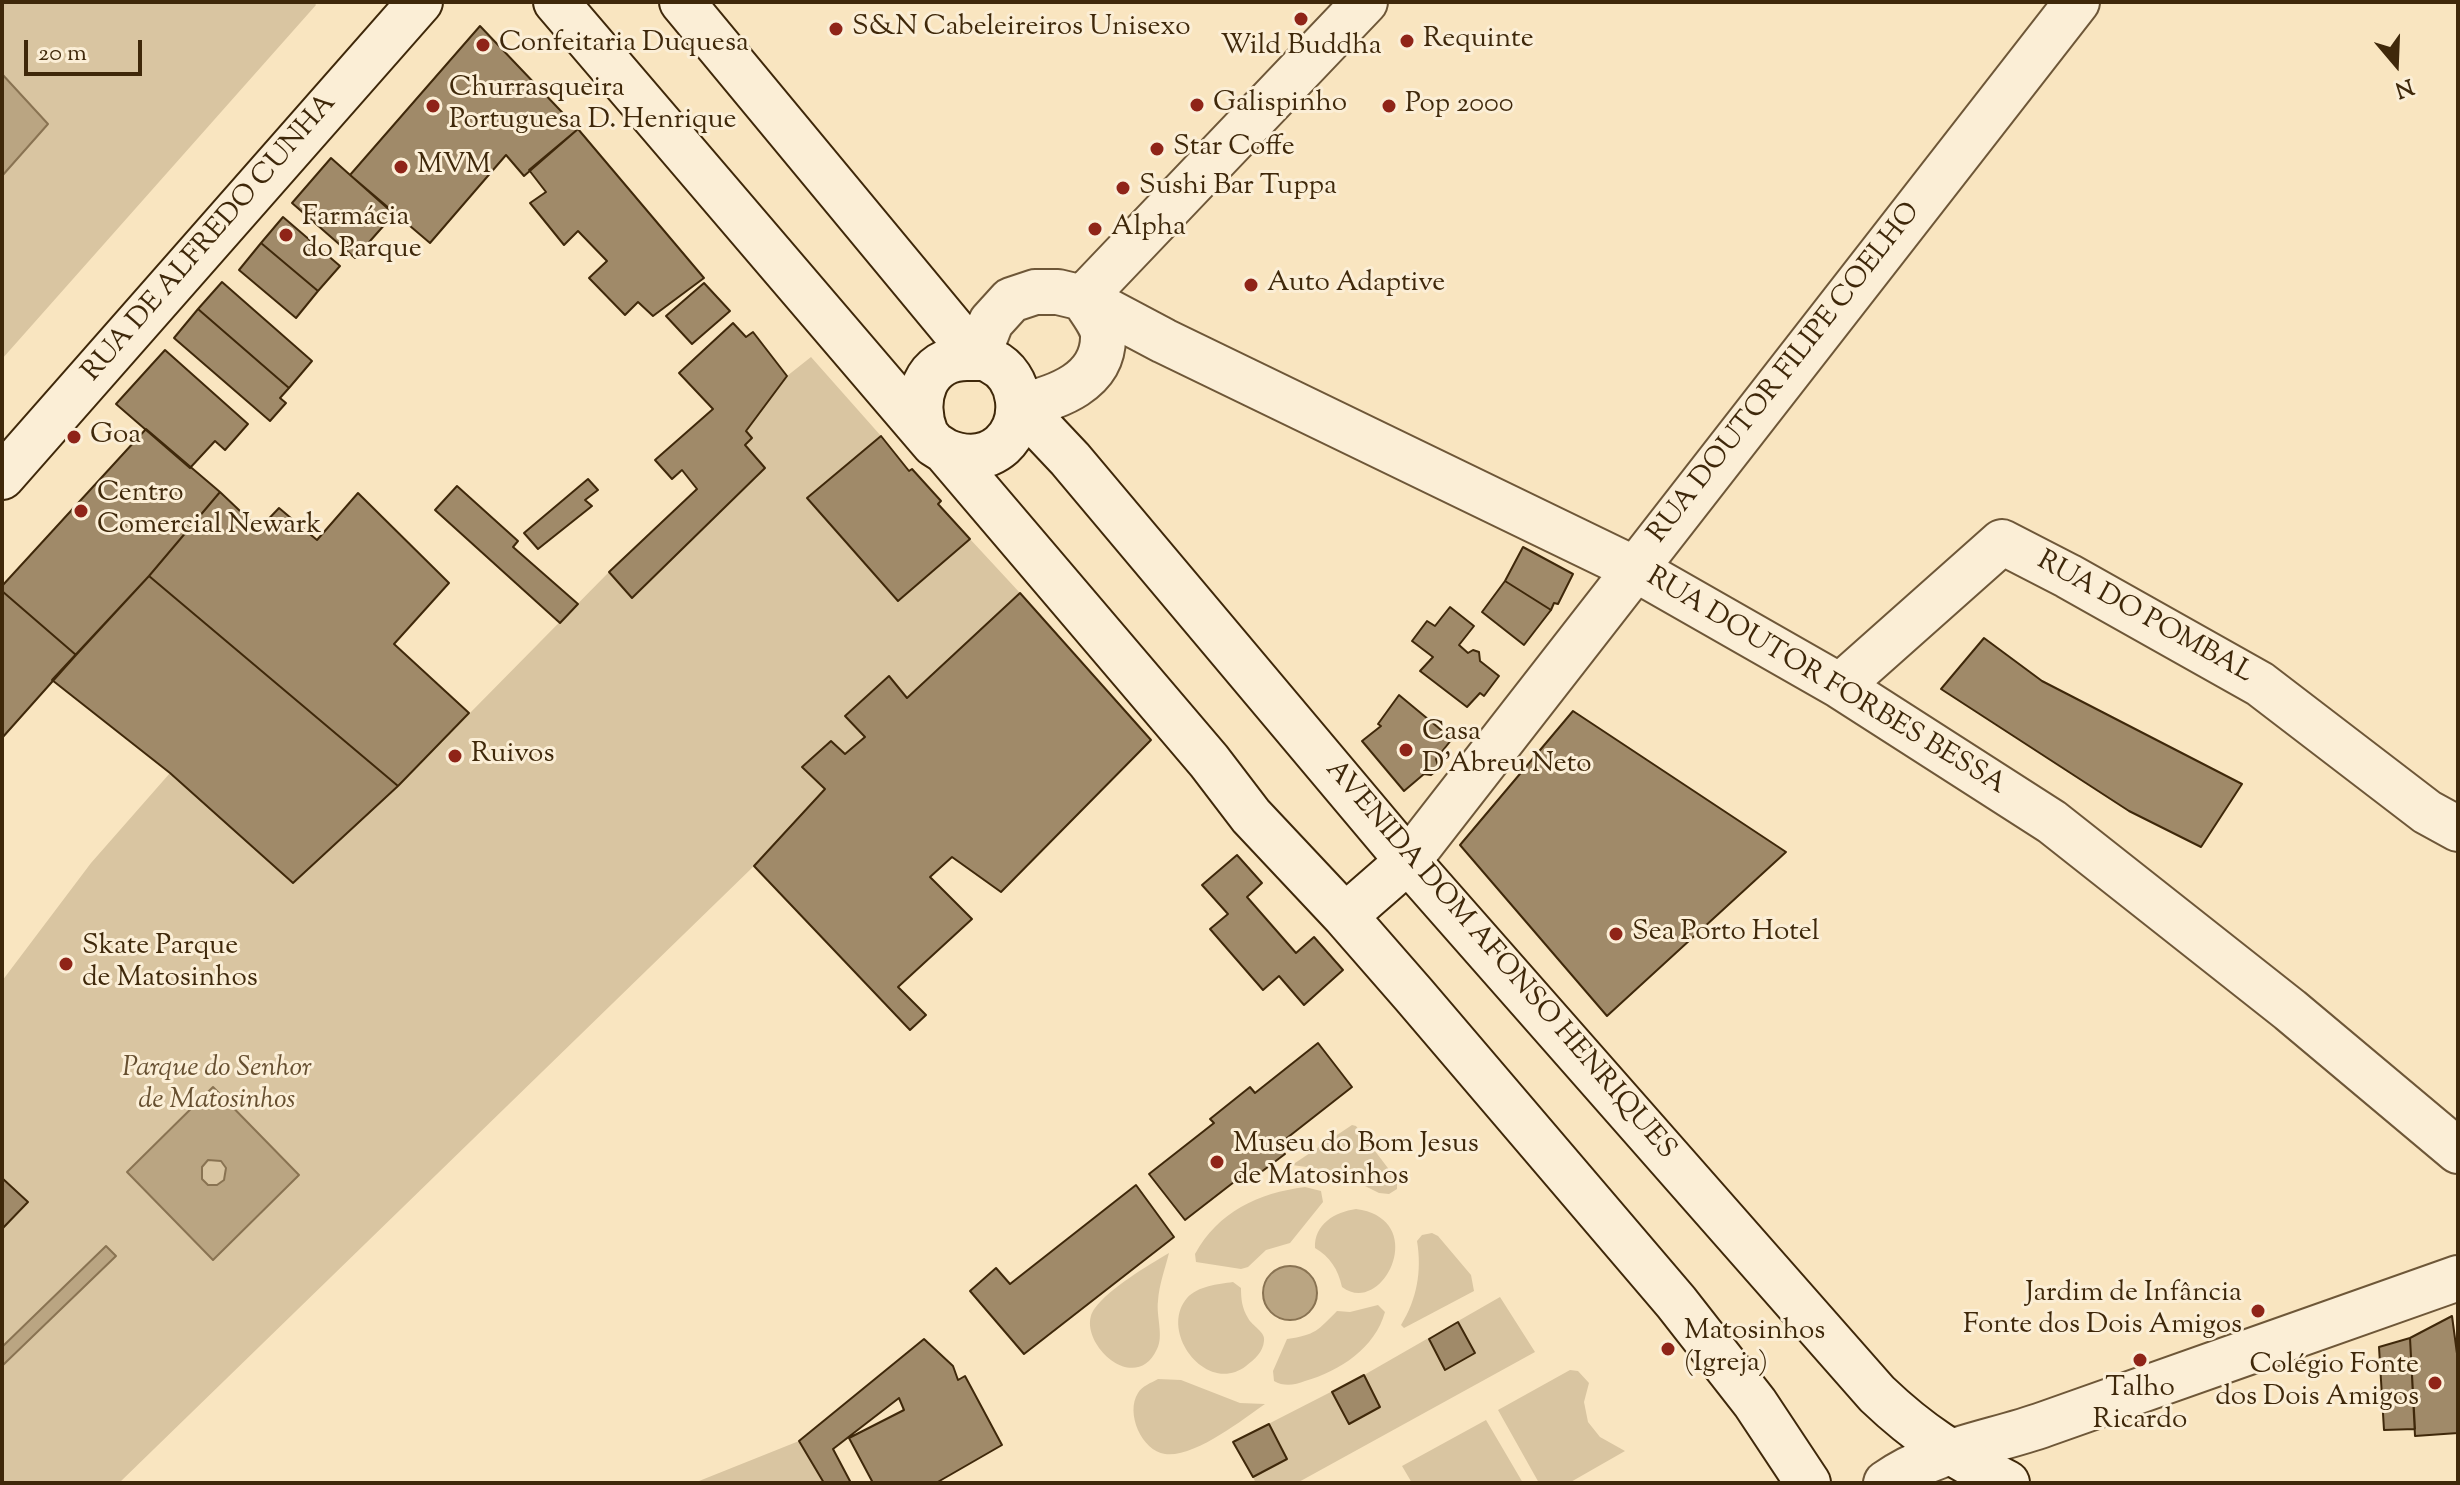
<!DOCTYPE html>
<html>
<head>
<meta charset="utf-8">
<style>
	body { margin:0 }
	#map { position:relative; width:2460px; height:1485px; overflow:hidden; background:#f9e5c0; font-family:"Sorts Mill Goudy",serif }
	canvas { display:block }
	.frame { position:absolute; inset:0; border:4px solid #3f280a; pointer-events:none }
	.north { position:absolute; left:2356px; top:24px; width:80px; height:80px; -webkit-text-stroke:6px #fbeed6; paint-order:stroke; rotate:161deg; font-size:22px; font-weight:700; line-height:32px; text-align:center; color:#3f280a }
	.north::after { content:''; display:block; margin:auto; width:28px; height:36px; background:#3f280a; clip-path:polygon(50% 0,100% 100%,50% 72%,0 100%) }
	.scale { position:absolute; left:24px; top:40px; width:118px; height:36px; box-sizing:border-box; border:4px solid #3f280a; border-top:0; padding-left:10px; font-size:24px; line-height:28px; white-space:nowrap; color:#3f280a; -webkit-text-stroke:6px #fbeed6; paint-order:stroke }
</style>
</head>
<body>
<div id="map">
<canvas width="2460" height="1485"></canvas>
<div class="frame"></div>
<div class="north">N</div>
<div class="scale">20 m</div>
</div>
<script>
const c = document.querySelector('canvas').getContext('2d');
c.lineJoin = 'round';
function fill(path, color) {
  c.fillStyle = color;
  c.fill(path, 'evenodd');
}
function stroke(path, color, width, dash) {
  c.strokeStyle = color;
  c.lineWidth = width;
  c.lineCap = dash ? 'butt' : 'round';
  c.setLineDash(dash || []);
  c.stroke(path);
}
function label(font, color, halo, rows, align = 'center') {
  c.font = font + ' "Sorts Mill Goudy",serif';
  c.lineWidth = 6;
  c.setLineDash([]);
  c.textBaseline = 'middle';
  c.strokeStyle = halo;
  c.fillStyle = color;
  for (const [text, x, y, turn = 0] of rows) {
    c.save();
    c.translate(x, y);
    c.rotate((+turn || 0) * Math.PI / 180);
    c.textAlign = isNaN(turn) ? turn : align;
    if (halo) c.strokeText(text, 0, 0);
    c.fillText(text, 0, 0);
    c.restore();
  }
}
const green = new Path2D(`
	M2,2H314L316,5L2,359V176L47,124L2,74Z
	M811,357L881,436L807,498L897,601L970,539L1020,593L907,698L888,677L845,715L865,737L845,754L831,741L802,766L825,789L754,866L119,1483H2V1229L28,1202L2,1178V981L91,863L170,773L293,883L398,786L609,572L632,598L752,438L746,431L787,376Z
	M1352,1125L1356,1126L1397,1180V1189L1389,1194L1379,1193L1335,1171L1292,1165Z
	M1305,1187L1321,1191L1323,1202L1290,1243L1266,1250L1248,1267L1241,1269L1196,1262L1195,1254C1218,1212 1258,1193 1305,1187Z
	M1356,1209C1431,1219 1383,1318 1342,1287C1338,1269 1330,1257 1315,1248C1314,1224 1335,1212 1356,1209Z
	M1432,1233L1438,1236L1471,1275L1474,1291L1404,1328L1401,1325C1417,1299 1422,1271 1417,1241L1422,1235Z
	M1169,1253C1165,1269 1159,1285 1158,1301C1156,1316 1164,1336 1157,1349C1134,1399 1072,1337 1095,1308C1110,1288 1147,1266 1169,1253Z
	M1233,1282L1241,1288C1241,1299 1242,1308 1248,1318C1252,1326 1266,1332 1264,1341C1263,1352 1255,1359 1246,1366C1207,1396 1158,1332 1187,1298C1198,1286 1218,1284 1233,1282Z
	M1500,1297L1535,1352L1297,1483H1256L1233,1442L1364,1375Z
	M1378,1305L1385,1312C1375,1348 1340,1371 1305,1381C1295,1385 1284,1387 1274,1381L1273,1371L1287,1339C1316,1335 1318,1330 1337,1311L1350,1312Z
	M1570,1370L1578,1371L1589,1383L1584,1402L1588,1422L1600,1437L1625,1451L1569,1483H1539L1498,1410Z
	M1158,1379L1181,1380L1240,1403L1265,1404C1242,1420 1194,1458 1165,1454C1142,1451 1125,1413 1138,1393C1142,1386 1151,1383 1158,1379Z
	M1486,1420L1523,1483H1412L1402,1466Z
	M799,1441L824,1483H694Z`);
const water = new Path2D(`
	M2,74L48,124L2,176Z
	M213,1087L299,1175L213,1260L127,1172ZM208,1160L221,1161L226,1168L224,1180L217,1185H208L202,1179V1167Z
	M106,1246L116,1256L2,1366V1347Z
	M1263 1293a27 27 0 1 1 54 0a27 27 0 1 1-54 0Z`);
const building = new Path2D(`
	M480,26L578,129L524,176L506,155L430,243L350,175Z
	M578,129L704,278L653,316L638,302L625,315L589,278L607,261L578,231L564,245L530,203L546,192L529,170Z
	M331,158L394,214L355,258L292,203Z
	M283,217L340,266L318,291L261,243Z
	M261,243L318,291L296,318L239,270Z
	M222,282L312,361L289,388L198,309Z
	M704,283L730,311L692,344L666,316Z
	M198,309L289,388L280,398L286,403L270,421L174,338Z
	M733,323L746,337L753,332L787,376L746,431L752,438L745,445L765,468L632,598L609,572L697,489L682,470L672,479L655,460L713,409L679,373Z
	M165,350L248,424L225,450L215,441L190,468L116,404Z
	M146,429L220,492L149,576L76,655L2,591V586Z
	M881,436L909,471L912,469L941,501L938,504L970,539L898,601L807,498Z
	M588,479L598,490L585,500L592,506L538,549L524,533Z
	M457,486L518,541L513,547L578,604L560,623L435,510Z
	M220,492L259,529L279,508L317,540L358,493L449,583L394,644L469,713L398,786L149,576Z
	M1523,547L1573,574L1558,604L1554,603L1551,610L1505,581Z
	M149,576L398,786L293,883L170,773L52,680Z
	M1505,581L1551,610L1524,645L1482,612Z
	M2,591L76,655L2,738Z
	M1020,593L1151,740L1001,892L952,857L930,877L972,919L898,987L926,1015L910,1030L754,866L825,789L802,767L831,741L845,754L865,737L845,716L889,676L907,698Z
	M1450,607L1474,626L1459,645L1468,653L1473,650L1479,652L1480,661L1499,676L1484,696L1480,693L1467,707L1420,671L1433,657L1412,641L1427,621L1435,626Z
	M1984,638L2042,681L2242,784L2201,847L2129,811L1941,689Z
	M1399,695L1452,739L1436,759L1438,766L1436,771L1431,775L1424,774L1404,791L1362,741L1381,726L1378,724Z
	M1573,711L1786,852L1607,1016L1460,845Z
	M1237,855L1262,883L1247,897L1296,953L1314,937L1343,970L1304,1005L1279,976L1263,990L1210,929L1228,914L1202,885Z
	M1318,1043L1352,1087L1278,1145L1285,1154L1248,1182L1243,1175L1185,1220L1149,1174L1214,1123L1210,1119L1250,1087L1255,1093Z
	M2,1178L28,1202L2,1229Z
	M1136,1185L1174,1237L1024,1354L970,1291L996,1268L1010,1284Z
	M2452,1316L2458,1361V1433L2415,1436L2410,1338Z
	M1458,1322L1475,1353L1445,1370L1429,1339Z
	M2410,1338L2415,1429L2384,1430L2379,1347Z
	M924,1339L953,1366L958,1380L965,1376L1002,1445L936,1483H873L849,1438L904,1410L899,1398L833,1449L851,1483H824L799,1441Z
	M1364,1375L1380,1407L1349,1424L1332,1392Z
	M1269,1424L1287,1459L1253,1477L1233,1442Z`);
const street = new Path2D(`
	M1083,298L1365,2
	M977,358L991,322L1011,300L1035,292H1058L1083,298L1164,341L1635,569L1840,686L2052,822L2290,1010L2458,1151
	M1020,406C1056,398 1104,382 1103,336C1103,325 1089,308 1083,298
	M1840,686L2002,542L2068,576L2260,684L2427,812L2458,829
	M1408,861L2077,2
	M1886,1483C1932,1450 1992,1443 2045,1424C2183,1376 2320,1326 2458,1278`);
const secondary = new Path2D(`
	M556,2L934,444L945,451L1209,761L1251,816L1345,916L1414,995L1676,1302L1755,1403L1808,1483
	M682,2L977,358
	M1020,406L1070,459L1408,861L1877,1394C1921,1436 1953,1455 2007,1483
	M926,434C912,401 924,358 967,358C975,358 985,357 991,361C1023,376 1027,422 1002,445C985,460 964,459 945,451
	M2,477L420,2
	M1345,916L1408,861`);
const markers = [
	[1301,19,8,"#8f2418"],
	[836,29,8,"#8f2418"],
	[1407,41,8,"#8f2418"],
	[483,45,8,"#8f2418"],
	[1197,105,8,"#8f2418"],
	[433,106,8,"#8f2418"],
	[1389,106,8,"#8f2418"],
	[1157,149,8,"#8f2418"],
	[401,167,8,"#8f2418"],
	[1123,188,8,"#8f2418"],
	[1095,229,8,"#8f2418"],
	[286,235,8,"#8f2418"],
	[1251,285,8,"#8f2418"],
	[74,437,8,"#8f2418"],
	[81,511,8,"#8f2418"],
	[1406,750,8,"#8f2418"],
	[455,756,8,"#8f2418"],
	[1616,934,8,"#8f2418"],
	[66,964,8,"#8f2418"],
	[1217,1162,8,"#8f2418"],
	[2258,1311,8,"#8f2418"],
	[1668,1349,8,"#8f2418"],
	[2140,1360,8,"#8f2418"],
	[2435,1383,8,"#8f2418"]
];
const poiNames = [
	["S&N Cabeleireiros Unisexo",852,29],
	["Requinte",1423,41],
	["Confeitaria Duquesa",499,45],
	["Wild Buddha",1301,48,"center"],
	["Churrasqueira",449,90],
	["Portuguesa D. Henrique",449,122],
	["Galispinho",1213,105],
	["Pop 2000",1405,106],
	["Star Coffe",1173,149],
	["MVM",417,167],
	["Sushi Bar Tuppa",1139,188],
	["Farmácia",302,219],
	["do Parque",302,251],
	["Alpha",1111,229],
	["Auto Adaptive",1267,285],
	["Goa",90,437],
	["Centro",97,495],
	["Comercial Newark",97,527],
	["Casa",1422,734],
	["D'Abreu Neto",1422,766],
	["Ruivos",471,756],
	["Sea Porto Hotel",1632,934],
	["Skate Parque",82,948],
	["de Matosinhos",82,980],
	["Museu do Bom Jesus",1233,1146],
	["de Matosinhos",1233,1178],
	["Jardim de Infância",2242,1295,"right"],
	["Fonte dos Dois Amigos",2242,1327,"right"],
	["Matosinhos",1684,1333],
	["(Igreja)",1684,1365],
	["Colégio Fonte",2419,1367,"right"],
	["dos Dois Amigos",2419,1399,"right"],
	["Talho",2140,1390,"center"],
	["Ricardo",2140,1422,"center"]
];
const streetNames = [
	["RUA DE ALFREDO CUNHA",211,239,-49],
	["RUA DOUTOR FILIPE COELHO",1786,374,-52],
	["RUA DO POMBAL",2144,619,29],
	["RUA DOUTOR FORBES BESSA",1825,683,31],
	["AVENIDA DOM AFONSO HENRIQUES",1499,961,49]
];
const parkNames = [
	["Parque do Senhor",217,1070],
	["de Matosinhos",217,1102]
];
fill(green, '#d9c5a1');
fill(water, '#baa582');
stroke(water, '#897352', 2);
fill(building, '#a08a69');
stroke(building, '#3f280a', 2);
stroke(street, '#6e5738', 48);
stroke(secondary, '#3f280a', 48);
stroke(street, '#fbeed6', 44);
stroke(secondary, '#fbeed6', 44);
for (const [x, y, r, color] of markers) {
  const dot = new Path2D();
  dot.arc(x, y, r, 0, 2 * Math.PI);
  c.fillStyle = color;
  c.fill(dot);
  stroke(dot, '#fbeed6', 3);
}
label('28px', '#3f280a', '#fbeed6', poiNames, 'left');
label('28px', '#3f280a', '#fbeed6', streetNames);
label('italic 28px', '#664f30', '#fbeed6', parkNames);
</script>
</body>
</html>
